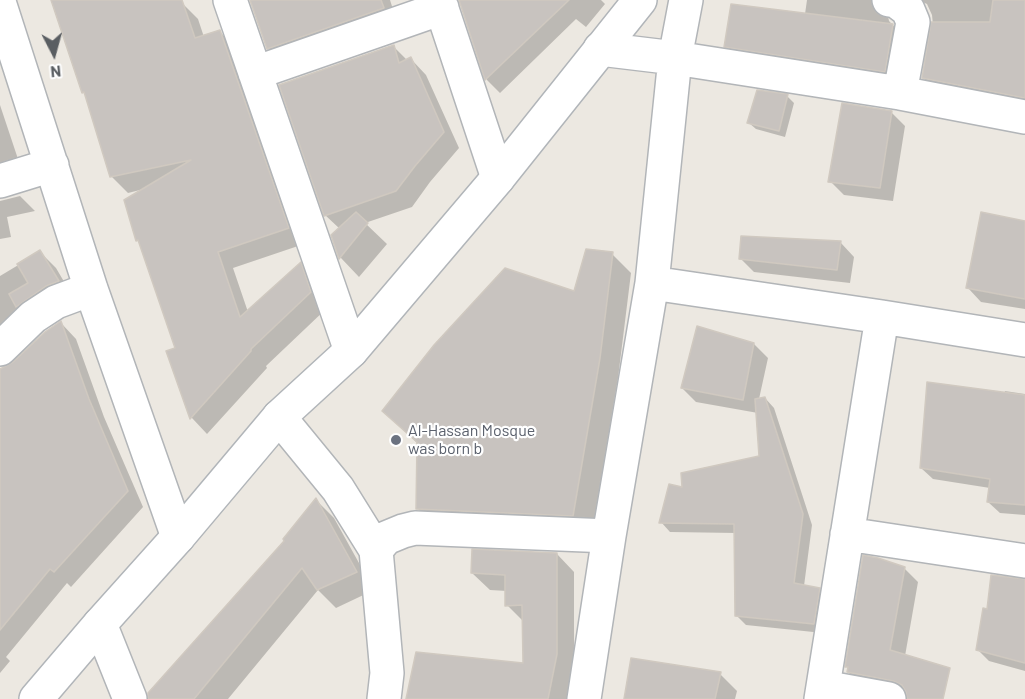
<!DOCTYPE html>
<html>
<head>
<meta charset="utf-8">
<style>
	body { margin:0 }
	#map { position:relative; width:1025px; height:699px; overflow:hidden; background:#ece8e1; font-family:Barlow,sans-serif }
	canvas { display:block }
	.north { position:absolute; left:24px; top:24px; width:60px; height:60px; -webkit-text-stroke:4px #fff; paint-order:stroke; rotate:174deg; font-size:16px; font-weight:700; line-height:24px; text-align:center; color:#5a5e62 }
	.north::after { content:''; display:block; margin:auto; width:21px; height:27px; background:#5a5e62; clip-path:polygon(50% 0,100% 100%,50% 72%,0 100%) }
</style>
</head>
<body>
<div id="map">
<canvas width="1025" height="699"></canvas>
<div class="north">N</div>
</div>
<script>
const c = document.querySelector('canvas').getContext('2d');
c.lineJoin = 'round';
function fill(path, color) {
  c.fillStyle = color;
  c.fill(path, 'evenodd');
}
function stroke(path, color, width, dash) {
  c.strokeStyle = color;
  c.lineWidth = width;
  c.lineCap = dash ? 'butt' : 'round';
  c.setLineDash(dash || []);
  c.stroke(path);
}
function label(font, color, halo, rows, align = 'center') {
  c.font = font + ' Barlow,sans-serif';
  c.lineWidth = 4.5;
  c.setLineDash([]);
  c.textBaseline = 'middle';
  c.strokeStyle = halo;
  c.fillStyle = color;
  for (const [text, x, y, turn = 0] of rows) {
    c.save();
    c.translate(x, y);
    c.rotate((+turn || 0) * Math.PI / 180);
    c.textAlign = isNaN(turn) ? turn : align;
    if (halo) c.strokeText(text, 0, 0);
    c.fillText(text, 0, 0);
    c.restore();
  }
}
const shadow = new Path2D(`
	M52,0H169L182,3L198,19L204,37L220,32L236,48L304,244L233,268L248,312L301,264L316,280L326,309L266,366L267,368L207,434L192,418L168,352L177,349L140,243L137,240L144,189L128,193L111,176L86,95L83,92Z
	M251,0H390L397,22L282,62L268,48Z
	M460,0H601L605,4L586,27L576,19L500,93L487,80Z
	M807,0H903L888,16L889,21L911,44L903,89L744,64L726,46L805,14Z
	M918,0H1025V112L942,96L923,78L933,25L932,15L927,4Z
	M393,46L407,60L411,59L426,75L459,148L430,182L412,207L365,223L387,244L359,277L341,258L333,235L340,229L325,215Z
	M787,96L794,103L785,137L756,129L749,123Z
	M0,105L23,174L0,187Z
	M891,112L905,126L893,201L844,195L830,181Z
	M20,196L35,211L7,217L11,237L0,239V201Z
	M1025,223V309L981,302L968,288Z
	M841,243L854,257L850,283L754,272L740,258Z
	M40,252L56,268L73,297L0,356V276Z
	M612,254L631,273L618,378L592,535L437,528L418,509V444L384,411L575,293Z
	M61,323L76,339L104,417L143,507L71,587L67,583L6,657L10,661L0,673V368H6Z
	M754,344L768,358L759,399L765,398L774,408L812,525L804,586L819,589L829,598L823,633L746,625L736,615V533L670,532L661,522L684,489L760,457L758,413L696,402L682,388Z
	M1005,391L1025,394V515L1000,513L988,502L990,488L933,479L921,468L1004,394Z
	M316,500L334,518L374,590L336,608L318,590L228,699H150L286,541Z
	M557,554L574,572V672L568,699H407L524,665V622L507,605V591L490,590L472,573Z
	M904,568L918,582L905,656L908,694L862,686L848,672L849,669L847,666Z
	M1025,581V671L989,661L978,650L989,610Z
	M720,674L737,691L735,699H626Z`);
const building = new Path2D(`
	M51,0H182L195,38L220,30L289,228L218,252L240,317L301,262L311,292L251,349V351L190,419L166,351L175,348L138,240L136,241L124,200L191,160L110,177L84,92L82,93Z
	M250,0H381L384,8L267,49Z
	M459,0H569L485,80Z
	M993,0H1025V98L922,78L931,22H990Z
	M731,4L893,24L885,72L724,47Z
	M394,45L399,63L411,57L444,132L415,166L396,191L324,216L279,85Z
	M757,90L788,94L779,131L747,123Z
	M842,103L892,111L880,188L828,182Z
	M356,212L368,223L339,259L331,235Z
	M981,212L1025,221V299L966,288Z
	M741,236L841,241L837,270L739,259Z
	M586,249L613,252L600,358L573,516L416,509L417,442L382,411L434,345L505,268L574,291Z
	M40,250L59,281L46,286L16,307L9,294L28,283L17,264Z
	M61,321L89,399L128,491L54,572L50,569L0,630V369L13,362L45,332Z
	M697,326L754,343L743,400L681,388Z
	M927,382L1025,395V505L987,502L990,479L920,468Z
	M765,397L803,514L794,583L820,588L814,624L735,616L734,524L659,523L669,484L682,487L681,473L759,456L755,399Z
	M316,498L357,572L317,590L302,568L194,699H148V693L284,541L283,539Z
	M472,549L557,553V654L548,699H406L416,652L523,663L522,605L505,606V575L471,573Z
	M863,555L878,558L905,567L890,650L950,668L943,699H907L906,692L902,685L893,681L847,672L848,667H845Z
	M991,575L1025,579V663L976,650L983,608L987,609Z
	M631,658L721,672L715,699H624Z`);
const street = new Path2D(`
	M230,0L351,351
	M439,0L498,178
	M889,0L896,1L908,10L913,22L900,93
	M0,5L91,289L178,537
	M600,49L675,58L900,93L1025,117
	M255,73L442,8
	M0,181L52,165
	M652,283L882,317L1025,340
	M0,349L33,317L56,302L91,289
	M279,417L338,489L376,550L387,673L384,699
	M847,534L1025,561
	M376,550L386,538L403,531L415,528L609,536
	M100,624L130,699
	M823,687L889,699
	M584,699L609,536L652,283L675,58L686,0
	M821,699L882,317`);
const secondary = new Path2D(`
	M36,699L100,624L178,537L279,417L351,351L498,178L640,0`);
const markers = [
	[396,440,6,"#6b7280"]
];
const worshipNames = [
	["Al-Hassan Mosque",408,431],
	["was born b",408,449]
];
fill(shadow, '#0003');
fill(building, '#c8c3bf');
stroke(building, '#d0c9c0', 1.5);
stroke(street, '#b2b5b8', 36);
stroke(secondary, '#b1b5b9', 36);
stroke(street, '#fff', 33);
stroke(secondary, '#fff', 33);
for (const [x, y, r, color] of markers) {
  const dot = new Path2D();
  dot.arc(x, y, r, 0, 2 * Math.PI);
  c.fillStyle = color;
  c.fill(dot);
  stroke(dot, '#fff', 2);
}
label('16px', '#5b616d', '#fff', worshipNames, 'left');
</script>
</body>
</html>
